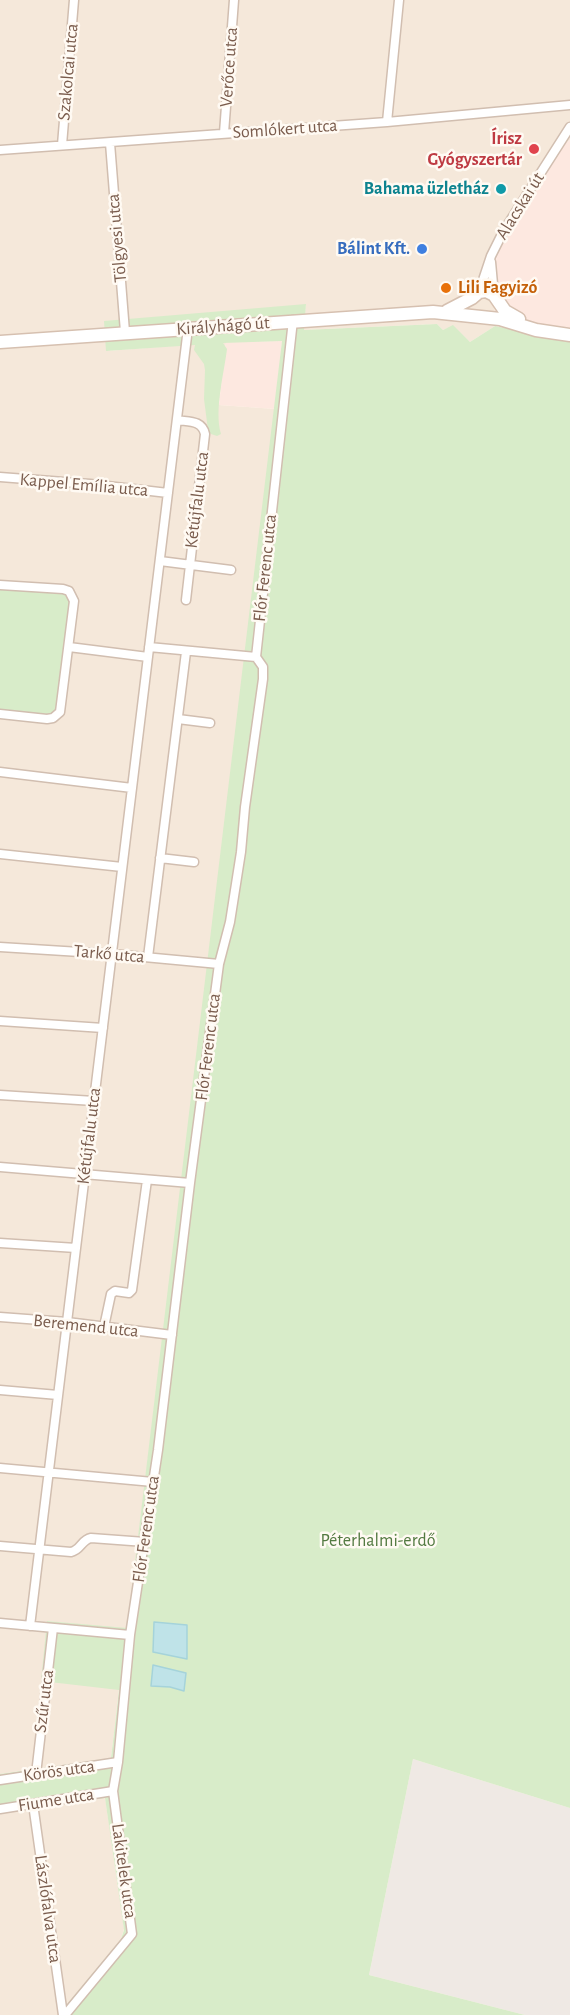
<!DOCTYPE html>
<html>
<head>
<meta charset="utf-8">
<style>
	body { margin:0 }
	canvas { display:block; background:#fdf6ec }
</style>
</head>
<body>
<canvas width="570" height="2015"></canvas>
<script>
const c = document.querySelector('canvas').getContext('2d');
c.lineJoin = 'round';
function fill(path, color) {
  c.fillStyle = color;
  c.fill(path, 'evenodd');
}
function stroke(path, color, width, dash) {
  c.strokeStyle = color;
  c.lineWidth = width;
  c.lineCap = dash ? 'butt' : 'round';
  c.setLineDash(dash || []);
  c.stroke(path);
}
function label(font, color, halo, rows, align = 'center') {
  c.font = font + ' "Alegreya Sans",sans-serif';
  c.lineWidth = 5;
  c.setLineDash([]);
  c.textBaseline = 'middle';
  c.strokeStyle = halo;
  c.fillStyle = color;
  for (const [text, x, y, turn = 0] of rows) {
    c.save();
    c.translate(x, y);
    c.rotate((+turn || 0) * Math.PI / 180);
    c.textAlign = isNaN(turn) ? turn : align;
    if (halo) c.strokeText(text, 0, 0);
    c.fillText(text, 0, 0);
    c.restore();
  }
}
const residential = new Path2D(`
	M0,0H570V140L564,144L494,280L495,326L470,342L453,326L443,330L437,324L303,330L306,305L107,351L226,342L219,405L276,409L127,1629L47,1621L119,1689L111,1758L0,1774Z
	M105,1797L124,1929L121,1939L58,2015H0V1813Z`);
const commercial = new Path2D(`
	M570,140V341L495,326L494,280L496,252L564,144Z
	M282,341L276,409L219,405L226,342Z`);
const industrial = new Path2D(`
	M413,1759L570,1808V2015H525L369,1975Z`);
const green = new Path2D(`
	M306,304L304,330L437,324L443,330L453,325L470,342L495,326L570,341V1808L413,1759L369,1975L525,2015H58L121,1939L124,1930L105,1798L0,1813V1774L111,1758L119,1690L41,1681L47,1621L127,1628L282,341L223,343L227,349C224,374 214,410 221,434L217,436L211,434L208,430L204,399L205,370L204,364L194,350L195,345L106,351L104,321Z
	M0,588L66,593L70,599L58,707L55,713L48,716L0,710Z`);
const water = new Path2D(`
	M154,1622L187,1625V1659L153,1652Z
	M153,1665L186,1673L184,1691L170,1687L151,1686Z`);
const street = new Path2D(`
	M387,122L399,0
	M224,133L234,0
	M110,143L125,332
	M62,145L74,0
	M0,150L387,122L570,105
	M491,262L494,295
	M479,292L491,256L503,232L570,127
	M177,420C189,422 202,420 205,434L186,600
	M0,477L90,484L168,493
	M160,561L231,570
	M0,585L63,589L69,591L74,601L60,712L53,718L47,719L0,714
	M69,647L148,657
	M149,647L256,657
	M178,719L210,723
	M0,772L132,788
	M0,854L122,867
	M160,858L194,862
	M0,947L112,954L219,964
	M148,957L186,652
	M0,1021L103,1028
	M0,1095L94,1101
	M0,1167L190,1183
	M0,1243L76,1248
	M0,1317L67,1322L172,1335
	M104,1327L111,1294L115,1291L129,1293L132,1290L147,1180
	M0,1390L58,1395
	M0,1468L153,1482
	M0,1546L71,1552C81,1550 81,1540 91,1538L145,1542
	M0,1623L130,1635
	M30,1626L188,328
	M36,1774L53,1628
	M0,1780L118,1762
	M33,1804L63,2015
	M0,1809L113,1791
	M65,2015L132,1934L113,1791L118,1762L130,1635L158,1450L190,1183L219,964L230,922L241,852L245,807L263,679V667L256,657L293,320`);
const secondary = new Path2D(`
	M447,311L472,298L479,292L486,291L494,295L505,311L519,319
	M0,342L433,312L500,319L536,330L570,335`);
const markers = [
	[534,149,6,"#e0444e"],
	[501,189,6,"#0f9aa8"],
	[422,249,6,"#3f7fe0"],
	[446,288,6,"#e8710a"]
];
const streetNames = [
	["Verőce utca",229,67,-86],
	["Szakolcai utca",68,72,-85],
	["Somlókert utca",285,129,-4],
	["Alacskai út",520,206,-58],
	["Tölgyesi utca",117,238,-95],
	["Királyhágó út",223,326,-4],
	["Kappel Emília utca",84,485,5],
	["Kétújfalu utca",197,500,-83],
	["Flór Ferenc utca",265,568,-84],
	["Tarkő utca",109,954,5],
	["Flór Ferenc utca",208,1047,-83],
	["Kétújfalu utca",89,1136,-83],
	["Beremend utca",86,1326,6],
	["Flór Ferenc utca",146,1529,-82],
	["Szűr utca",44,1701,-83],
	["Körös utca",59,1771,-8],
	["Fiume utca",56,1800,-9],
	["Lakitelek utca",124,1871,82],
	["Lászlófalva utca",48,1909,82]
];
const healthNames = [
	["Írisz",522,139],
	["Gyógyszertár",522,160]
];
const cultureNames = [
	["Bahama üzletház",489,189]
];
const shopNames = [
	["Bálint Kft.",410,249]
];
const foodNames = [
	["Lili Fagyizó",458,288]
];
const parkNames = [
	["Péterhalmi-erdő",378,1541]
];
fill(residential, '#f5e8da');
fill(commercial, '#fde8e0');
fill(industrial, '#efe9e4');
fill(green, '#d8ecc9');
fill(water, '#bfe3e8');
stroke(water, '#a5d3da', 1.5);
stroke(street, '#d1beb0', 11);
stroke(secondary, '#d6c0b0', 15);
stroke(street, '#fff', 8);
stroke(secondary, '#fff', 12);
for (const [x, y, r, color] of markers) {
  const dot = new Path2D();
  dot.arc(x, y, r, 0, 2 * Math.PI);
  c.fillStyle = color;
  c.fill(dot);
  stroke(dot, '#fffaf3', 2);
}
label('18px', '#7a5c4d', '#fffaf3', streetNames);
label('bold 18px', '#be3a42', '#fffaf3', healthNames, 'right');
label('bold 18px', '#0d838f', '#fffaf3', cultureNames, 'right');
label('bold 18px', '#366cbe', '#fffaf3', shopNames, 'right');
label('bold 18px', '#c56008', '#fffaf3', foodNames, 'left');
label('18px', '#537a41', '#fffaf3', parkNames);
</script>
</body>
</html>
